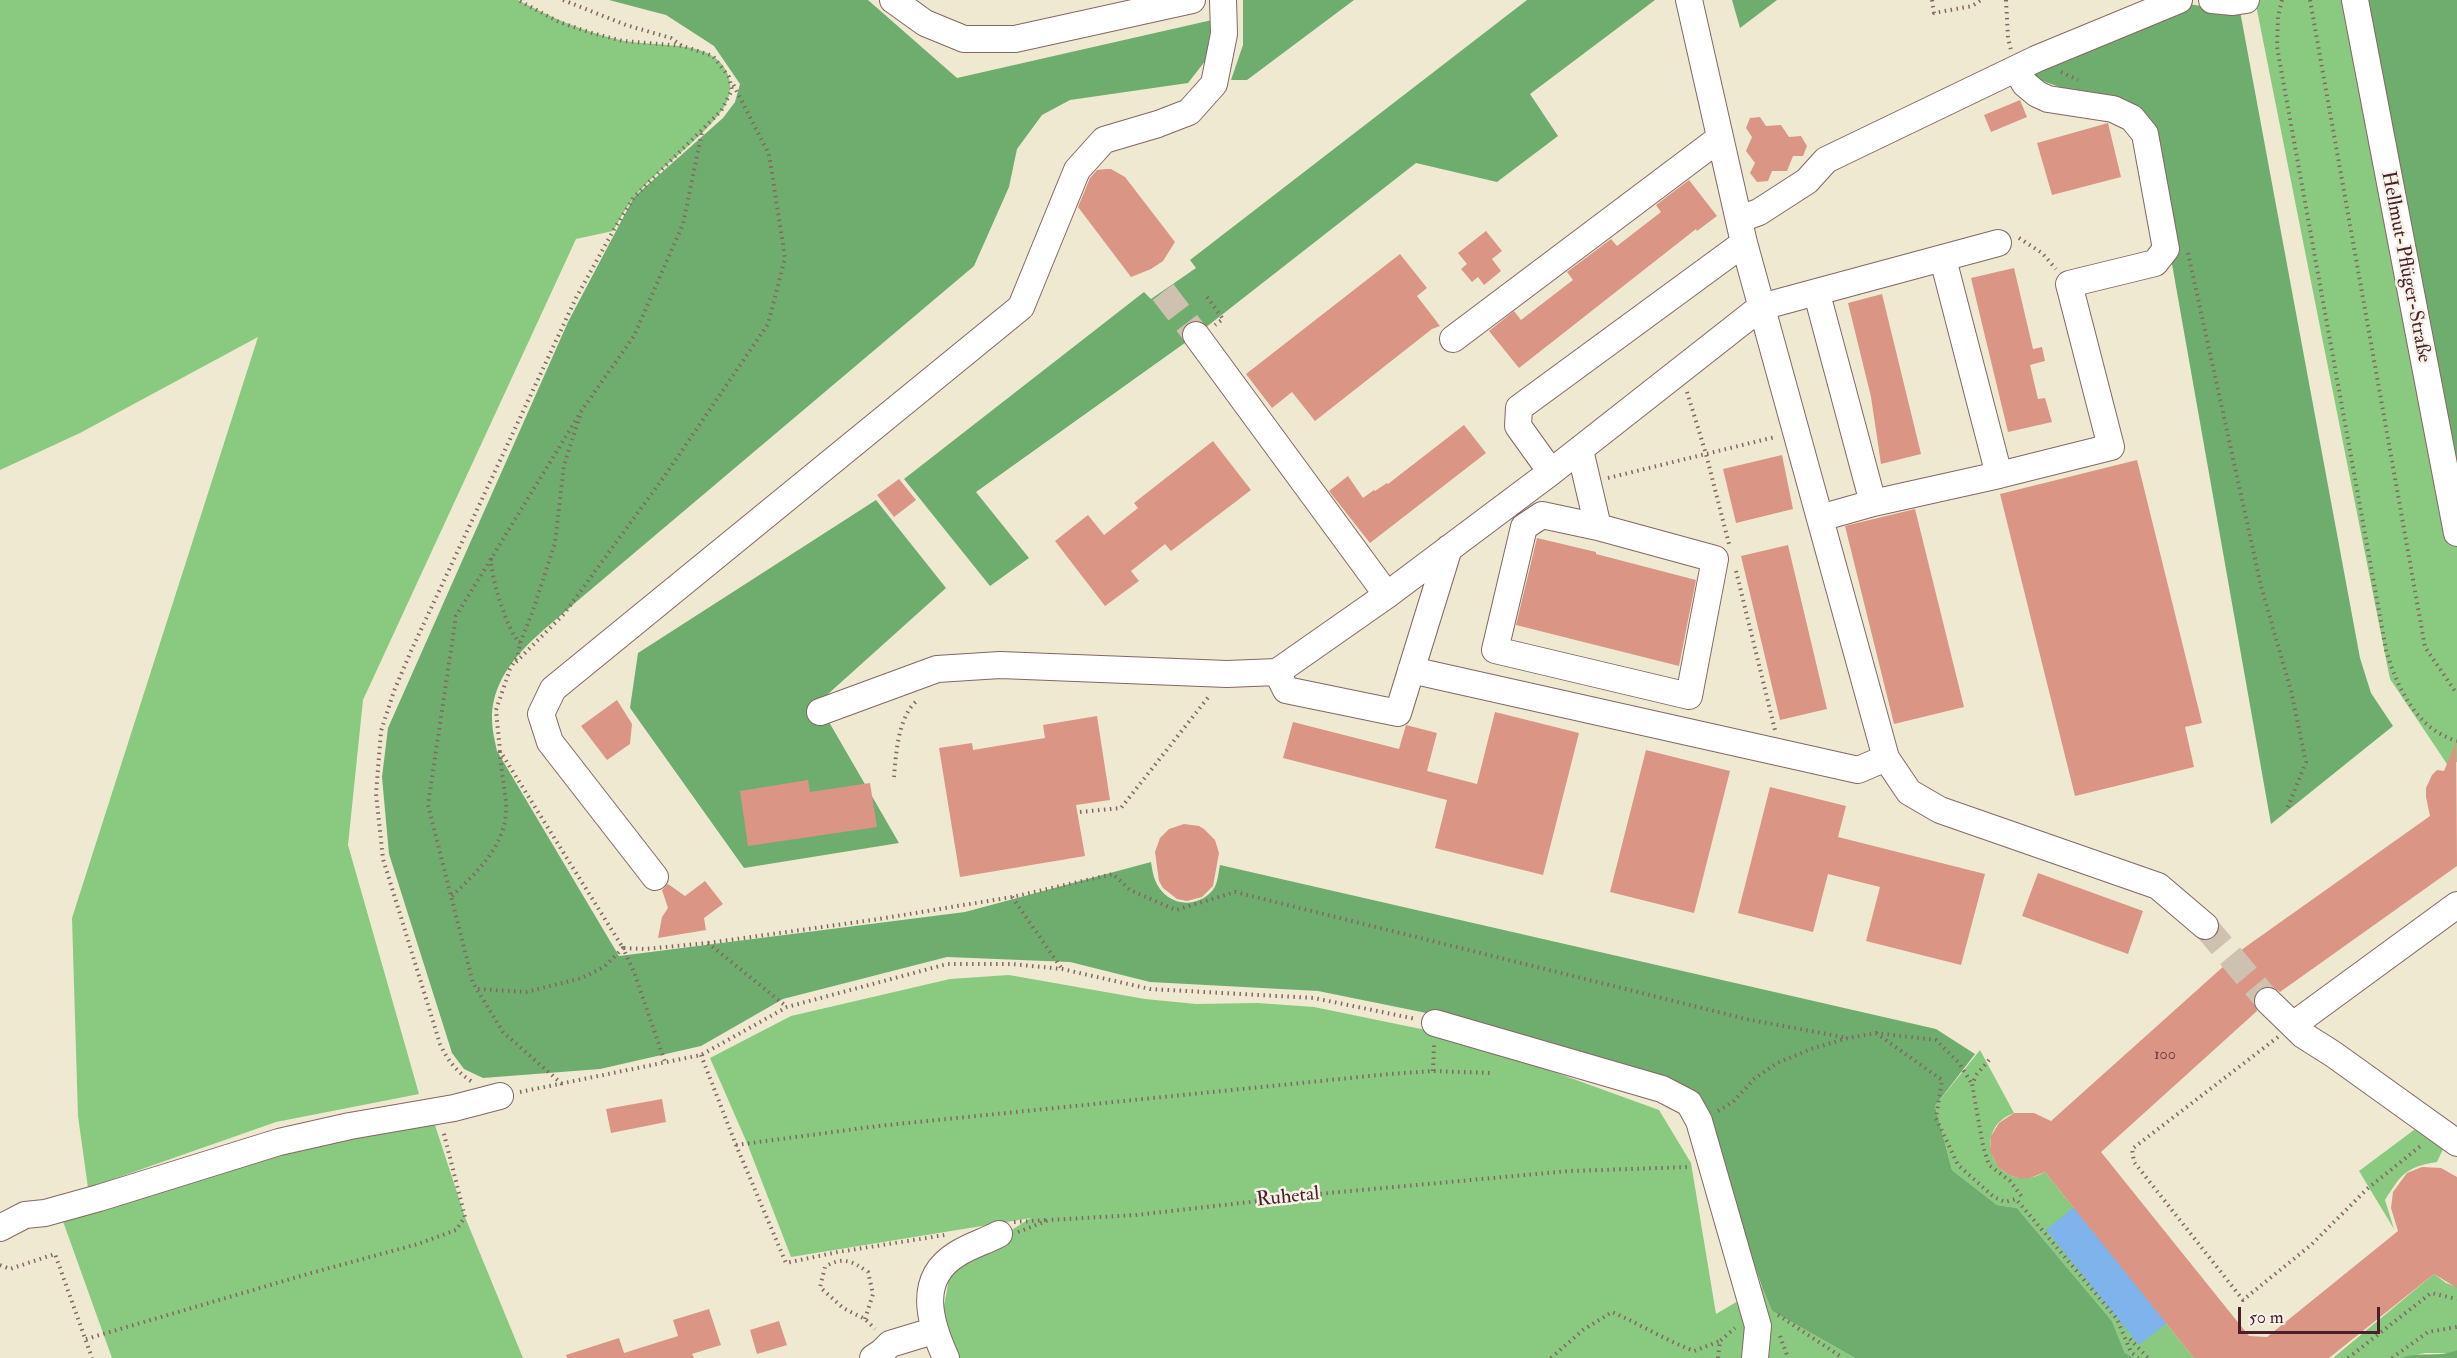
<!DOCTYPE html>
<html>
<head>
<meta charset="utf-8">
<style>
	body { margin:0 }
	#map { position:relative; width:2457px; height:1358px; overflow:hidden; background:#efe9d1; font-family:"IM FELL Double Pica",serif }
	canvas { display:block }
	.scale { position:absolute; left:2238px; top:1307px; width:142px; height:27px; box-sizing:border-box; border:3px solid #4a1f2b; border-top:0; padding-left:8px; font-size:18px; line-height:21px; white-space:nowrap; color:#4a1f2b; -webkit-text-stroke:4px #f7f3e8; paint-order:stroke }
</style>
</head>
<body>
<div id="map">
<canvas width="2457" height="1358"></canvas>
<div class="scale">50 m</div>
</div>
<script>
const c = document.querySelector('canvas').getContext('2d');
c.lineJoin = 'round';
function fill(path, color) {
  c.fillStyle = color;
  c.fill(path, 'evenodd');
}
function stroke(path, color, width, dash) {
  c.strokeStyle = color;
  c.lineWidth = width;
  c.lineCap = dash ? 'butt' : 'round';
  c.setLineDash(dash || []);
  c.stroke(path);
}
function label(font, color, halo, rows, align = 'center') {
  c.font = font + ' "IM FELL Double Pica",serif';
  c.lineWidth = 5;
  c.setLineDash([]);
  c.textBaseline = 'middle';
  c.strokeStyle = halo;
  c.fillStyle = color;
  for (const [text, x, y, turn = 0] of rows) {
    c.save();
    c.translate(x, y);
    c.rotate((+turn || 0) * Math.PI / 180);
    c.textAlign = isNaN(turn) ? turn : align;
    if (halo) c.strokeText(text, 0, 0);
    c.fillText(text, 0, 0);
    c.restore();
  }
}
const green = new Path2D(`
	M0,0H518C552,18 582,31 620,40C645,46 695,42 714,57C732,70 735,91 723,109C699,142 662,165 635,196C627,206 620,219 613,231L576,239L363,700L348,845L419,1094L276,1122L88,1188L78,1116L72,918L258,337L80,433L0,470Z
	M2255,0H2355L2457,493V762L2447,764L2390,679Z
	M1009,975L1145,999L1196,1004L1258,1003L1314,1007L1455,1036L1659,1110L1691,1163L1716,1314L1762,1287L1772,1311L1855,1358H951L940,1329L951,1267L1031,1218L791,1257L747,1143L710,1058L791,1016L950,979Z
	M1980,1050L2014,1113C1966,1131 1999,1199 2045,1172L2194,1358H2134L2125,1353L2112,1321L2017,1208L1997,1205L1952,1170L1935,1106Z
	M432,1116L465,1217L523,1358H112L60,1213L249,1152Z
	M2418,1127L2444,1147L2437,1162C2405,1167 2401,1175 2385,1200L2394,1229L2359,1171Z
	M2434,1274L2446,1283L2457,1287V1350L2451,1353H2425L2401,1358H2333Z`);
const forest = new Path2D(`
	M609,0H868L957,78L1212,20L1206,60L1188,83L1070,100L1042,115L1017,149L1009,187L974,266L575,603C540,634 492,666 492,719C492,730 495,741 497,751L619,956L965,912L1151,862C1152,868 1153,875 1155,880C1164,904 1194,911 1212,891C1218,884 1218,874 1220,865L1936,1029L1975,1054L1935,1106L1952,1170L1997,1205L2017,1208L2112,1321L2125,1353L2134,1358H1855L1772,1311L1762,1287L1705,1119L1456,1019L1318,991L1150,982L1070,962L947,957L783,999L701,1046L600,1069L483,1078L464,1069L452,1053L389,854L382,777L388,728L568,322L634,197L723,118L735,102L740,84L714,46L666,15Z
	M1243,0H1354L1247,80H1231L1243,45Z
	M1527,0H1655L1530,94L1558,136L1497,182L1416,163L1196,335L976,492L1029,558L990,586L904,479L1144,292L1151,299L1196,268L1190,260Z
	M1732,0H1777L1740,28Z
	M2356,0H2457V493Z
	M2187,4L2240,11L2360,658L2371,693L2393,726L2271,824L2149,134L2127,111L2037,79L2028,73Z
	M876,500L946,588L818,703L899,843L744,868L630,708L638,653Z
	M2457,1350V1358H2401C2419,1351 2441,1358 2457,1350Z`);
const water = new Path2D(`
	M2074,1207L2167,1323L2139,1345L2046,1230Z`);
const building = new Path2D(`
	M2020,100L2027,117L1991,132L1984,115Z
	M1760,117L1766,126L1781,125L1789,137L1801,136L1807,146L1803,156H1793L1787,171H1772L1768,181L1757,182L1750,173L1755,163L1746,151L1752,137L1746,128L1750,118Z
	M2108,123L2121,177L2052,195L2037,143Z
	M1106,169H1111L1125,177L1175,242L1163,261L1151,269L1131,277L1078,207L1090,178L1097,170Z
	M1689,180L1717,216L1697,231L1696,229L1519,368L1489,331L1514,311L1521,320L1573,280L1567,272L1611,239L1617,246L1661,212L1656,205Z
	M1486,231L1502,251L1492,259L1501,271L1484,285L1478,277L1472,282L1461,269L1467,264L1458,253Z
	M1400,254L1427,288L1417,296L1440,326L1432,329L1315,421L1292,392L1272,408L1246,374Z
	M2014,268L2033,349L2042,347L2045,361L2030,365L2038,399L2045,398L2052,422L2008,432L1971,278Z
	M1882,294L1921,454L1881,464L1871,397L1848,303Z
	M1464,425L1486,453L1370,543L1329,491L1348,476L1363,498L1374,490L1375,491L1387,483L1388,484Z
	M1213,441L1251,490L1171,551L1165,544L1131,571L1139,581L1105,606L1055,541L1088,515L1104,535L1138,508L1134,503Z
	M1782,455L1793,509L1736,523L1723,469Z
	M2137,460L2202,723L2185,727L2194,767L2075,796L2000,494Z
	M899,479L916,500L894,517L877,495Z
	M1915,509L1964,707L1894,724L1845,526Z
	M1537,538L1596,552V554L1696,580L1679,666L1516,625Z
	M1788,545L1827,709L1780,720L1741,556Z
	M617,700L632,724L630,744L607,760L581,726Z
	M1495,712L1579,733L1543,875L1435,848L1447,800L1283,758L1293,722L1399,749L1406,725L1437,733L1427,771L1477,784Z
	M1097,716L1110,800L1076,805L1085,856L960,877L939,748L972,743L973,750L1045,738L1043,725Z
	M2456,742L2457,866L2280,992L2271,986L2258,990L2253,998L2257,1011L2101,1152L2249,1336L2267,1337L2398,1231L2391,1208L2393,1192L2407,1173L2422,1167L2441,1168L2457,1177V1288L2434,1274L2329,1358H2194L2045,1172L2030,1178L2021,1179L2009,1175L1998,1167L1990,1151L1991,1136L1999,1123L2014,1113H2034L2051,1121L2244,948L2430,816L2426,797V788L2432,775L2437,770L2444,771Z
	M1646,750L1730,771L1694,913L1610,892Z
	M808,780L810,792L870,783L877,827L748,846L740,791Z
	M1770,787L1846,806L1838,837L1985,874L1961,965L1866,941L1880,887L1828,874L1813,932L1738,913Z
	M1184,824L1199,826L1204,829L1215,840L1219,853L1213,886L1202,897L1187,901L1177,899L1163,888L1159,881L1155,852L1160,838L1169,829Z
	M2038,873L2143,911L2128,954L2022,916Z
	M705,881L723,904L704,918L706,930L658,938L662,917L668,908L662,890L668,884L685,896Z
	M662,1099L666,1122L611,1133L606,1109Z
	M709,1309L721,1345L692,1354L694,1358H567L566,1355L619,1338L624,1353L678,1336L673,1320Z
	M779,1321L787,1345L757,1354L750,1330Z`);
const minorTunnel = new Path2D(`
	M1163,292L1196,335
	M2205,926L2268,1001`);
const path = new Path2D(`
	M563,0L626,25L671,38L682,46
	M1932,0L1934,13L1972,6L1981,0
	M2006,0L2008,38L2011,50
	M2282,0L2278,17L2277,47L2386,650C2397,687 2416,729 2457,741
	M2310,0L2425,647L2457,694
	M2061,72L2078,80
	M2019,238L2042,253L2056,269
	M2188,253L2261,586L2291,691L2306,762L2287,809
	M1207,297L1223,319L1215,325
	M1687,392L1706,454L1729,544
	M580,416L564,465L555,543L532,613L520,643L518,655L510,669L496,710L500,751L623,948L645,949L708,943L787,1007
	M1608,478L1775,437
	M491,558C490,575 507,631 520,643
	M1736,571L1775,730
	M516,662L564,614L666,474L768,324L785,258L769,154L732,82
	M894,777C896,754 898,715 918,700
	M1080,812L1121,808L1210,695
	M452,896C478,871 509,843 506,802C504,785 501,769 500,751
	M1012,897L1062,969
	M708,943L879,919L1012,897L1113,874L1130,890L1176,910L1235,892L1746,1019L1848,1038
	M478,989L526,992L582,978L604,967L623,948L634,972L665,1062
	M1876,1033L1942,1080L1936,1118L1958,1165L1994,1197L2005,1202L2016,1199L2117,1319L2131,1352L2138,1358
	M2278,1037L2132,1149L2134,1162L2243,1300L2311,1245L2367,1189L2423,1144
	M701,1055L736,1145L786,1263L838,1252L945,1235
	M1989,1060L1977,1074L1972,1084L1983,1146L1989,1165L2010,1181L2022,1197
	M1433,1071L1434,1044
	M471,1081C456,1071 448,1061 440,1044L383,859L376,794L381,731L394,691L411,651L576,298L613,231L634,197L721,111L732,90L729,77L713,56L683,46L623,41L592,33L559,22L518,0
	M562,1084L503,1032L473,983L428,805L456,616L582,410L634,336L683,224L702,132
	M520,1092L701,1055L787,1007L947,964H1012L1062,969L1150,989L1314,998L1416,1019
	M1718,1111L1733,1102L1754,1079L1777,1063L1811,1049L1848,1038L1876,1033L1936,1040L1959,1063L1972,1084
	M736,1145L878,1126L1389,1074L1433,1071L1490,1073
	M1014,1222L1046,1220
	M1018,1232L1049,1220L1136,1215L1329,1193L1569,1171L1690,1167
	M0,1265L10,1269L55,1254L92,1358
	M1778,1315L1843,1358
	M865,1319L873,1294L868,1272C852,1261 842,1256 825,1267L820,1287L843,1308L865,1319L875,1329
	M1780,1336L1788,1358
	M86,1339L311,1273L418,1244L456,1230L465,1217L443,1130
	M2130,1339L2148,1358
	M1551,1358L1583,1330L1612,1312C1640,1324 1665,1340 1694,1351L1720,1341
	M1718,1358L1720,1341L1735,1328
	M2348,1358L2431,1293L2457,1299
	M2392,1358L2428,1332L2457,1327`);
const minor = new Path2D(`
	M893,0L925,23L964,39H1015L1192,0
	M1689,0L1744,243L1886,758L1909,792L1940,810L2158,886L2205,926
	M2212,0L2233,2L2246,0
	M2355,0L2457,533
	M1740,219L1759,212L1807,181L1826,160L2036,59L2179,0
	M1817,294L1873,503
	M1196,335L1387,595
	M1453,339L1720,138
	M1580,450L1598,527L1715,559L1689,696L1495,650L1524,527L1542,515L1598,527
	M1551,472L1518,426L1519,408L1744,243
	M1999,475L2111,447L2069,284L2155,263L2166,249L2145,134L2132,118L2113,109L2048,99L2037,94L2025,84L2016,69
	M1820,518L1873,503L1999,475L1943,259
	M1411,670L1858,770L1886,758
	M1277,672L1286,690L1398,713L1449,548
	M820,712L937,669L1000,665L1227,674L1277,672L1387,595L1551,472L1761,307L1998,243
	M655,877L550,742L541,714L553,689L1021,307L1077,170L1104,140L1158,124L1189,112L1214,84L1224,34L1223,0
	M2268,1001L2303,1035L2333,1054L2457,1143
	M1435,1023L1662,1089L1689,1103L1699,1121L1758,1326L1755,1358
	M2293,1025L2457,905
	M0,1228L25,1215L45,1213L99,1198L279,1142L350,1126L454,1108L500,1096
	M873,1358L882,1352L890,1344L933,1331
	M946,1358C930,1323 916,1279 957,1254C969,1246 986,1241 999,1234`);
const numberNames = [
	["100",2165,1056]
];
const streetNames = [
	["Hellmut-Pflüger-Straße",2405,267,79],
	["Ruhetal",1288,1198,-6]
];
fill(green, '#8ac980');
fill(forest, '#6fad6e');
fill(water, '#7eb3ec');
fill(building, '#db9584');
stroke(minorTunnel, '#cec1b0', 26, [26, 13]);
stroke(minor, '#846665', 28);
stroke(path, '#846665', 4, [1.5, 4.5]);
stroke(minor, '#fff', 26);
label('16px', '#6e3c41', null, numberNames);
label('20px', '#4a1f2b', '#f7f3e8', streetNames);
</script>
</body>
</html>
